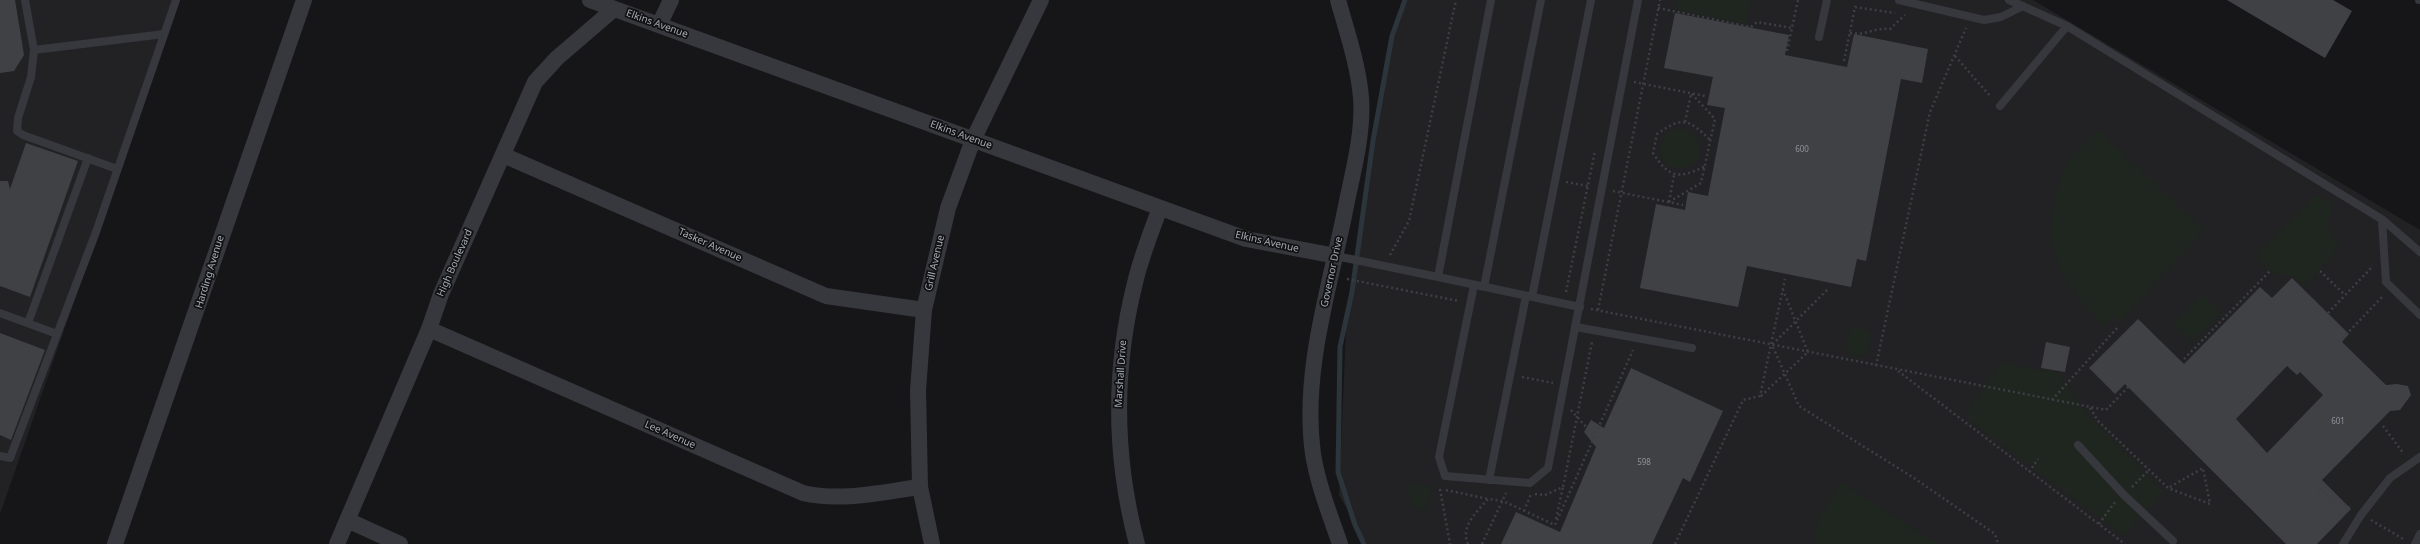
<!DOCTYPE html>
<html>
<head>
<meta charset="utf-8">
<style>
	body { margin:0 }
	canvas { display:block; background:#161618 }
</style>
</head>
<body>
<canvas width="2420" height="544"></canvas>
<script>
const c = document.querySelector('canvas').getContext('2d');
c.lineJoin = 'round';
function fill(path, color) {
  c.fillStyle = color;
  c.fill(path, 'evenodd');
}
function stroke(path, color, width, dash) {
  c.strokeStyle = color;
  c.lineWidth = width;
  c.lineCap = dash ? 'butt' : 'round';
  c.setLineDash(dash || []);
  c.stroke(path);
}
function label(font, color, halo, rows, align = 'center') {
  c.font = font + ' "Noto Sans",sans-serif';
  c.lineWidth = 3.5;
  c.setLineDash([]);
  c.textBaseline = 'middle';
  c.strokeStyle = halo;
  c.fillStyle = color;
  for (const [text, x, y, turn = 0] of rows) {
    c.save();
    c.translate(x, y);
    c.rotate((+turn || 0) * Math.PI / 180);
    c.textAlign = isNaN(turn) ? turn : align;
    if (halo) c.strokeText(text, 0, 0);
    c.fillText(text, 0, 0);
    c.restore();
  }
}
const built = new Path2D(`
	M0,0H179L0,514Z
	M1405,0H2033L2420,230V544H1367L1339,495L1347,308L1388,55Z`);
const green = new Path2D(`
	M1677,0H1751L1746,24L1676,10Z
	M1660 149a20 20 0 1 1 40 0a20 20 0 1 1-40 0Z
	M2098,130L2204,230L2120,322L2113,317L2104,326L2077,297L2058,266L2051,232L2056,193L2068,161Z
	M2316,195L2333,204L2326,226L2340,246L2304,287L2292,276L2272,273L2256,256Z
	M2203,294L2221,313L2191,342L2173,323Z
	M1859,327L1871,332L1869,352L1861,356L1851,355L1846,349L1848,334L1852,328Z
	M2000,363L2058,373L2085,412L2163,491L2124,536L1965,417Z
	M1414,483L1430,486L1431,491L1427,508L1419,510L1413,508L1407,488Z
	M1842,483L1938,544H1814L1818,519Z`);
const stream = new Path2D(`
	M1364,544L1355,525L1338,472L1340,347L1352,292L1373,141L1392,36L1405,0`);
const building = new Path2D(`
	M0,0H15L24,55L14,71L0,73Z
	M2227,0H2333L2352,11L2325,58Z
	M1675,13L1789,35L1785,55L1847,67L1854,34L1928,49L1922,83L1901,79L1866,261L1857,259L1851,287L1747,266L1738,307L1640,288L1656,204L1685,210L1688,192L1708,196L1725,108L1707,105L1713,77L1664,68Z
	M26,143L78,161L30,297L0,286V181H8L10,189Z
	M2292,278L2349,334L2342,342L2386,385L2397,384L2408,386L2411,395L2400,410L2390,411L2322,480L2351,509L2317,544H2286L2125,384L2115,394L2089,368L2138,319L2184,364L2260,287L2272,298ZM2287,366L2297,375L2300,372L2323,395L2267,453L2236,419Z
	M0,333L45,350L11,440L0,435Z
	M2046,342L2070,347L2065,372L2041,368Z
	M1631,368L1723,411L1690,482L1683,478L1652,544H1501L1516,512L1560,532L1596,447L1584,432L1591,420L1604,428Z`);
const path = new Path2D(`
	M1658,8L1751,27L1757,22L1792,28
	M1850,33C1865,36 1875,27 1890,29L1905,15
	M1787,51L1798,0
	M1955,56L1991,97
	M1844,61L1855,7L1895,13
	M1634,82L1705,96
	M1685,122L1691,94
	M1704,167C1678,179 1669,178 1653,153L1657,134C1682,116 1689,119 1710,140
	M1566,182L1588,186
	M1613,191L1683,205
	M1669,202L1701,183L1715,119L1691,93
	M1669,202L1674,175
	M1390,255L1409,221L1456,0
	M2320,271L2345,295
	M1347,279L1459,301
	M1827,290L1772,345L1799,406L1914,478L1995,534L1998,544
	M1566,292L1595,151
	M1591,309L2106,410L2131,384
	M1598,310L1660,0
	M2328,313L2373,266
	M2339,342L2383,296
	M2184,359L2270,271
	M1876,366L1930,112L1966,28
	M1898,371L2125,544
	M1522,377L1553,383
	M1761,396L1808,352L1783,290
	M2052,400L2118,327
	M2090,408L2098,421L2168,488L2210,504L2203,468L2168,488
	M1571,410L1595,437
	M2383,426L2404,454
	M2029,472L2038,459
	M2132,487L2149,470
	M1440,489L1450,544
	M2318,489L2351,509
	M1446,490L1488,499
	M1535,494L1545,495L1563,487L1592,342
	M1524,511L1531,494
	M1556,519L1563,487
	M2371,520L2405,540
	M2099,524L2115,502
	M1468,544C1460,526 1477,512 1488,499L1503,501L1555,525L1633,350
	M1482,544L1506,493
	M1675,544L1743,400L1760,396L1785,279`);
const lane = new Path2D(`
	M25,0L34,50L31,77L18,118L17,131L23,135L117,169
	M1899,0L1984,20L2001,17L2023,6
	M2009,0L2067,26L2383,220L2420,252
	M2419,0H2420
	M1819,37L1827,0
	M34,50L164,34
	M2000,106L2067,26
	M2382,220L2386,282L2420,315
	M1336,256L1438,277L1491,0
	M1438,277L1580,307
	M1474,285L1439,457L1445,476L1530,483L1548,468L1638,0
	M1484,287L1541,0
	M1532,297L1591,0
	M0,313L57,334
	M28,323L88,158
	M1576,327L1692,348
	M2078,445L2124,495L2173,541
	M0,456L10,458L96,232L176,0
	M1489,480L1526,296
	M2343,544L2361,515L2390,478L2420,457
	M2415,544L2420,534`);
const street = new Path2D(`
	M590,0L1246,239L1336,256
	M1338,0C1347,32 1358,64 1361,97C1364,136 1351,178 1344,216C1328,293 1302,375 1313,454C1318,485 1330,515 1340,544
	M659,25L671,0
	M503,155L826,296L924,310
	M429,329L803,493C841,502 882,492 920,487
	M347,520L400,544
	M115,544C179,363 240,181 304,0
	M337,544L429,329L441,294L535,82L557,58L614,9
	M932,544L920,487L918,390L924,310L948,208L973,140L1041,0
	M1137,544C1114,457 1113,370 1135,283C1141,257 1151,232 1160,208`);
const numberNames = [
	["600",1802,150],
	["601",2338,422],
	["598",1644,463]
];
const streetNames = [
	["Elkins Avenue",657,24,20],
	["Elkins Avenue",961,135,20],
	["Elkins Avenue",1267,242,13],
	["Tasker Avenue",710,245,24],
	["High Boulevard",455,263,-66],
	["Grill Avenue",935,263,-77],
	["Harding Avenue",210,272,-73],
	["Governor Drive",1332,272,-78],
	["Marshall Drive",1121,374,-86],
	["Lee Avenue",670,435,24]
];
fill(built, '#222225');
fill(green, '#1e261f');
stroke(stream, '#2c353c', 5);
fill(building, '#404145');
stroke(path, '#3d3f44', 2.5, [2, 3]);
stroke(lane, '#37383d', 8);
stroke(street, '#37383d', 16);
label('8px', '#8e929b', null, numberNames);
label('10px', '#a8adb8', '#111113', streetNames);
</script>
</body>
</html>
